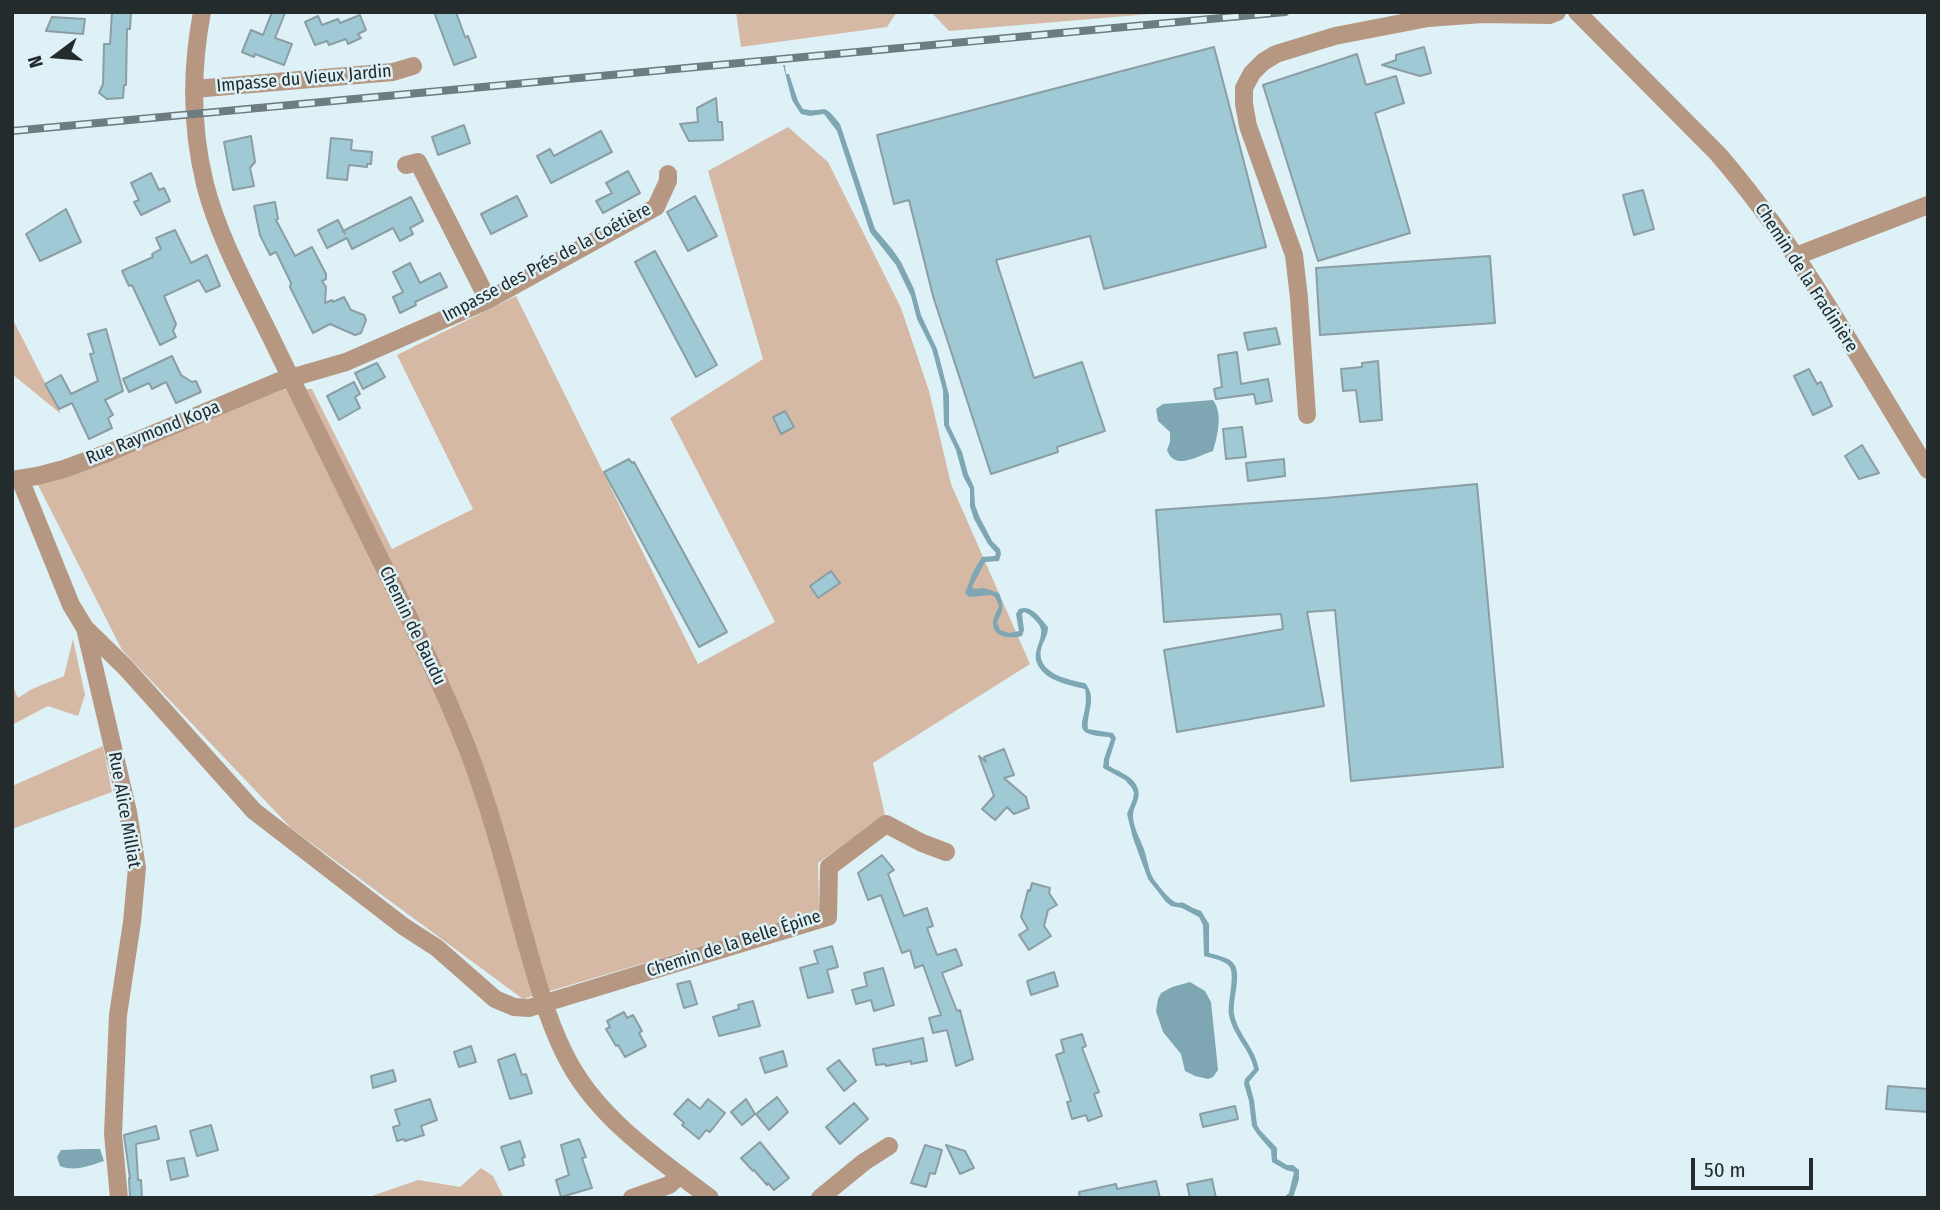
<!DOCTYPE html>
<html>
<head>
<meta charset="utf-8">
<style>
	body { margin:0 }
	#map { position:relative; width:1940px; height:1210px; overflow:hidden; background:#ddf1f7; font-family:"Fira Sans Condensed",sans-serif }
	canvas { display:block }
	.frame { position:absolute; inset:0; border:14px solid #232b2d; pointer-events:none }
	.north { position:absolute; left:21px; top:21px; width:70px; height:70px; -webkit-text-stroke:5px #ddf1f7; paint-order:stroke; rotate:254deg; font-size:19px; font-weight:700; line-height:28px; text-align:center; color:#232b2d }
	.north::after { content:''; display:block; margin:auto; width:24px; height:32px; background:#232b2d; clip-path:polygon(50% 0,100% 100%,50% 72%,0 100%) }
	.scale { position:absolute; left:1691px; top:1158px; width:122px; height:32px; box-sizing:border-box; border:4px solid #232b2d; border-top:0; padding-left:9px; font-size:21px; line-height:24px; white-space:nowrap; color:#232b2d; -webkit-text-stroke:5px #ddf1f7; paint-order:stroke }
</style>
</head>
<body>
<div id="map">
<canvas width="1940" height="1210"></canvas>
<div class="frame"></div>
<div class="north">N</div>
<div class="scale">50 m</div>
</div>
<script>
const c = document.querySelector('canvas').getContext('2d');
c.lineJoin = 'round';
function fill(path, color) {
  c.fillStyle = color;
  c.fill(path, 'evenodd');
}
function stroke(path, color, width, dash) {
  c.strokeStyle = color;
  c.lineWidth = width;
  c.lineCap = dash ? 'butt' : 'round';
  c.setLineDash(dash || []);
  c.stroke(path);
}
function label(font, color, halo, rows, align = 'center') {
  c.font = font + ' "Fira Sans Condensed",sans-serif';
  c.lineWidth = 5;
  c.setLineDash([]);
  c.textBaseline = 'middle';
  c.strokeStyle = halo;
  c.fillStyle = color;
  for (const [text, x, y, turn = 0] of rows) {
    c.save();
    c.translate(x, y);
    c.rotate((+turn || 0) * Math.PI / 180);
    c.textAlign = isNaN(turn) ? turn : align;
    if (halo) c.strokeText(text, 0, 0);
    c.fillText(text, 0, 0);
    c.restore();
  }
}
const green = new Path2D(`
	M736,12H897L887,27L741,47Z
	M931,12H1174L949,31Z
	M788,127L828,162L901,308L929,391L951,484L1030,664L873,763L885,815L818,863L819,911L523,999L291,828L122,650L37,483L281,390L312,389L392,549L473,509L397,355L516,296L698,664L775,622L670,418L763,359L708,171Z
	M12,318L61,414L12,374Z
	M73,639L85,695L78,716L48,706L12,725V684L18,698L32,689L64,676Z
	M103,746L112,792L12,829V786Z
	M481,1168L493,1176L504,1198H366L418,1180L460,1187Z`);
const water = new Path2D(`
	M783,65H785L786,74H789L798,101L803,109C827,114 821,100 840,124L875,229L892,249L901,262L914,289L921,315L937,349L949,395V425L962,452L968,474L974,487L975,505L979,516L992,541L1000,549L1001,554L999,561L985,562L972,587L974,589L984,588L999,593C1004,607 1004,609 997,622L1000,630L1009,633L1019,631L1016,614L1019,609C1032,604 1040,618 1048,627C1048,636 1043,641 1041,649C1036,673 1068,680 1085,683C1098,698 1086,713 1088,729L1113,733L1116,738L1109,760V766C1119,772 1134,776 1138,789C1141,800 1133,806 1133,816C1133,826 1139,837 1143,847C1147,856 1148,869 1153,878C1157,884 1169,899 1175,902C1185,905 1176,900 1186,904C1191,907 1195,909 1201,911L1209,924V953C1216,955 1229,957 1234,964C1242,974 1232,1001 1234,1014C1238,1035 1256,1049 1259,1070L1249,1082L1254,1100L1257,1125L1260,1130L1277,1148V1159L1287,1165H1293L1299,1170V1179L1293,1198H1283L1289,1193L1294,1172L1286,1170L1272,1162L1271,1150L1258,1135L1252,1126L1249,1101L1244,1084L1245,1079L1254,1069C1250,1049 1233,1036 1229,1015C1227,1003 1236,974 1229,966C1224,960 1211,958 1204,956L1203,925L1199,917L1182,908L1171,906L1166,902L1148,879L1133,838L1127,814L1133,799L1134,793L1132,788L1125,780L1103,768L1104,759L1111,739L1109,737C1063,734 1091,721 1085,689C1069,685 1044,681 1037,663C1031,648 1049,635 1037,622C1032,617 1030,614 1024,612L1022,614L1024,630L1022,636C1011,639 993,638 993,623C993,618 997,611 999,606L995,597L991,595L969,597L965,593L973,572L982,557L995,556L996,553L988,544L974,519L970,506V489L963,476L956,450L944,425L943,390L932,349L917,319L911,296L896,265L870,232L837,131L824,114L810,116L801,114L792,100Z
	M1213,400C1223,413 1218,435 1213,451C1199,455 1175,472 1167,450L1170,442V432L1158,421L1156,409L1163,404Z
	M1190,982L1205,991L1211,1002L1218,1070L1213,1077L1208,1079L1195,1076L1185,1071L1181,1054L1163,1032L1156,1011L1158,999L1161,993L1172,987Z
	M85,1149H100L104,1161C88,1166 76,1172 60,1166L57,1157L61,1150Z`);
const building = new Path2D(`
	M112,12H131L130,29H127L126,85H124L123,98L107,99L99,93L103,84L104,44H110Z
	M272,12L285,13L275,38L292,44L284,65L255,54L254,57L242,52L251,30L263,35Z
	M434,12H456L465,37L468,36L476,57L454,65Z
	M360,15L366,30L358,34L361,38L348,44L346,39L329,45L327,41L315,45L305,22L318,16L322,25L338,19L340,23Z
	M52,17L85,19L83,34L46,31Z
	M1214,47L1266,247L1104,289L1090,236L996,260L1034,378L1082,362L1105,431L1057,447L1058,452L991,474L933,296L909,200L894,204L877,135Z
	M1424,47L1431,73L1420,76L1382,65L1396,60V55Z
	M1357,54L1366,85L1396,76L1404,103L1375,113L1410,233L1318,261L1263,85Z
	M716,98L718,122H722L723,140L689,141L680,124L698,122L697,108Z
	M464,125L470,143L438,155L432,137Z
	M601,131L612,152L551,183L537,156L550,149L554,156Z
	M251,136L255,162L250,168L254,186L233,190L224,142Z
	M331,138L352,140L351,150L372,152L371,164H367V167L349,165L347,180L327,178Z
	M628,171L640,193L603,213L596,201L612,193L606,183Z
	M151,173L159,190L164,188L170,201L141,215L134,202L139,200L131,183Z
	M1643,190L1654,229L1634,235L1623,195Z
	M517,196L527,216L491,234L481,214Z
	M695,196L717,236L688,251L667,212Z
	M411,197L423,221L410,228L413,234L400,241L393,228L352,249L347,238L327,248L318,230L338,220L345,234L343,231Z
	M275,202L278,219L276,220L295,256L312,247L326,274V279L322,281L326,287L325,303L332,300L333,302L344,297L351,310L364,315L366,320L361,333L355,335L330,324L313,333L290,287L291,283L276,252L270,255L260,235L254,206Z
	M66,209L81,242L40,261L26,234Z
	M175,230L191,263L207,255L220,286L206,292L199,280L164,296L176,324L173,331L176,337L160,345L132,285L129,286L122,271L153,257L152,254L161,249L156,238Z
	M655,251L717,365L696,377L635,262Z
	M1490,256L1495,323L1320,335L1316,268Z
	M410,263L420,283L440,273L447,287L415,302L416,305L400,313L393,297L403,292L393,272Z
	M1276,328L1280,344L1248,350L1244,333Z
	M106,329L123,391L105,400L113,415L108,418L112,428L89,439L72,403L59,409L45,384L61,375L71,394L98,381L90,354L94,353L88,334Z
	M1237,352L1241,384L1268,379L1272,401L1256,404L1254,394L1216,399L1214,389L1222,387L1218,355Z
	M172,356L181,375L192,382L196,381L201,392L176,403L166,382L152,389L149,383L129,392L123,379Z
	M1378,361L1382,420L1360,422L1356,390L1343,391L1341,369L1362,367V363Z
	M377,363L385,377L363,389L355,373Z
	M1809,369L1817,384L1821,382L1832,406L1813,415L1794,376Z
	M354,382L360,394L355,397L360,408L339,420L327,396Z
	M785,411L794,427L781,434L773,417Z
	M1242,427L1246,457L1226,459L1223,429Z
	M1862,445L1879,473L1859,479L1845,456Z
	M629,459L632,463L634,462L727,632L699,647L604,472Z
	M1284,459L1285,476L1248,481L1246,463Z
	M1477,484L1503,767L1351,781L1335,610L1307,612L1324,706L1177,732L1164,650L1283,629L1281,614L1164,622L1156,510L1325,498Z
	M831,571L840,583L818,598L810,586Z
	M1004,749L1014,775L1004,778L1026,797L1029,808L1014,814L1007,807L995,820L982,809L994,796L979,756L986,762L984,757Z
	M882,855L894,870L888,874L904,916L927,908L933,926L927,928L937,955L956,949L962,965L942,973L957,1011L960,1010L973,1059L956,1066L947,1030L933,1033L929,1018L941,1015L923,965L915,968L910,950L902,953L881,895L868,900L858,873Z
	M1032,883L1050,888L1049,893L1057,905L1048,910L1044,926L1051,936L1029,950L1019,935L1028,929L1021,917L1028,890L1030,891Z
	M832,946L838,967L827,970L833,992L808,998L800,968L818,963L814,951Z
	M883,968L894,1005L874,1011L871,1000L856,1004L852,990L867,986L864,973Z
	M1054,972L1058,986L1031,995L1027,981Z
	M690,981L697,1004L684,1008L677,984Z
	M753,1001L760,1026L719,1036L713,1017L739,1009L738,1005Z
	M624,1012L627,1018L633,1015L642,1031L639,1033L646,1046L625,1057L618,1045L616,1046L606,1029L610,1027L607,1021Z
	M1082,1034L1086,1046L1082,1048L1099,1092L1094,1094L1102,1116L1088,1121L1086,1115L1072,1119L1067,1102L1071,1101L1056,1055L1064,1052L1061,1040Z
	M923,1038L927,1061L911,1064V1061L886,1066L885,1064L876,1065L873,1049Z
	M471,1046L476,1062L459,1067L454,1052Z
	M783,1051L787,1066L765,1073L760,1058Z
	M515,1054L522,1075L526,1074L532,1093L510,1099L498,1060Z
	M839,1060L856,1081L844,1091L827,1069Z
	M393,1070L396,1081L373,1088L371,1076Z
	M1888,1086L1928,1089V1112L1886,1109Z
	M777,1097L788,1112L769,1130L756,1114Z
	M430,1099L437,1120L421,1126L424,1135L405,1141L404,1139L397,1141L393,1127L400,1125L395,1110Z
	M688,1099L700,1109L708,1099L725,1113L710,1132L706,1130L699,1139L682,1125L684,1123L674,1114Z
	M746,1099L755,1114L742,1125L731,1112Z
	M854,1103L868,1119L840,1144L826,1127Z
	M1235,1106L1238,1119L1203,1127L1200,1114Z
	M211,1125L218,1150L197,1156L190,1131Z
	M156,1126L159,1139L136,1144L138,1180H141L142,1198H130L129,1178H130L124,1135Z
	M579,1139L586,1157L582,1158L592,1188L561,1197L556,1180L569,1175L561,1145Z
	M520,1141L525,1157L522,1158L524,1165L509,1170L501,1147Z
	M760,1142L789,1178L774,1190L768,1183L767,1185L754,1170L753,1171L741,1158Z
	M925,1145L942,1150L935,1174L930,1173L926,1187L911,1183Z
	M946,1145L965,1151L974,1168L960,1174Z
	M184,1158L188,1176L171,1180L167,1161Z
	M1212,1179L1216,1198H1190L1187,1184Z
	M1156,1181L1160,1198H1080L1079,1192L1116,1184L1117,1189Z`);
const minor = new Path2D(`
	M202,12C191,70 191,127 205,184C220,243 253,299 279,354C313,424 348,493 382,563C413,625 443,686 468,750C491,810 507,873 524,935C537,980 548,1025 571,1066C603,1122 660,1160 710,1198
	M1577,12L1718,154C1801,250 1861,363 1928,470
	M194,89L393,72L413,66
	M406,165L418,162L488,300
	M1796,256L1928,205
	M1307,415L1299,298L1294,255L1248,126L1244,104V88L1252,73L1263,62L1276,54L1335,36L1428,18L1482,14L1549,15L1557,12
	M20,479L71,605L85,628L128,812L137,868L132,922L118,1015L113,1134L119,1198
	M12,480L37,476L64,469L110,452L277,382L346,362L488,300L656,207L668,181V174
	M85,628L126,668L254,811L403,926L437,948L495,999L514,1007L529,1008L828,917L829,867L886,824L922,843L946,852
	M632,1198L669,1185L680,1175
	M820,1198L864,1162L889,1146`);
const rail = new Path2D(`
	M12,131L1285,12`);
const streetNames = [
	["Impasse du Vieux Jardin",304,79,-5],
	["Impasse des Prés de la Coétière",547,263,-28],
	["Chemin de la Fradinière",1806,278,57],
	["Rue Raymond Kopa",153,433,-22],
	["Chemin de Baudu",412,626,64],
	["Rue Alice Milliat",124,810,80],
	["Chemin de la Belle Épine",734,944,-18]
];
fill(green, '#d6b9a4');
fill(water, '#7ea7b3');
fill(building, '#9fc9d5');
stroke(building, '#8b9ea4', 2);
stroke(minor, '#b69882', 18);
stroke(rail, '#6e7b7f', 8);
stroke(rail, '#ddf1f7', 5, [16]);
label('18px', '#232b2d', '#ddf1f7', streetNames);
</script>
</body>
</html>
